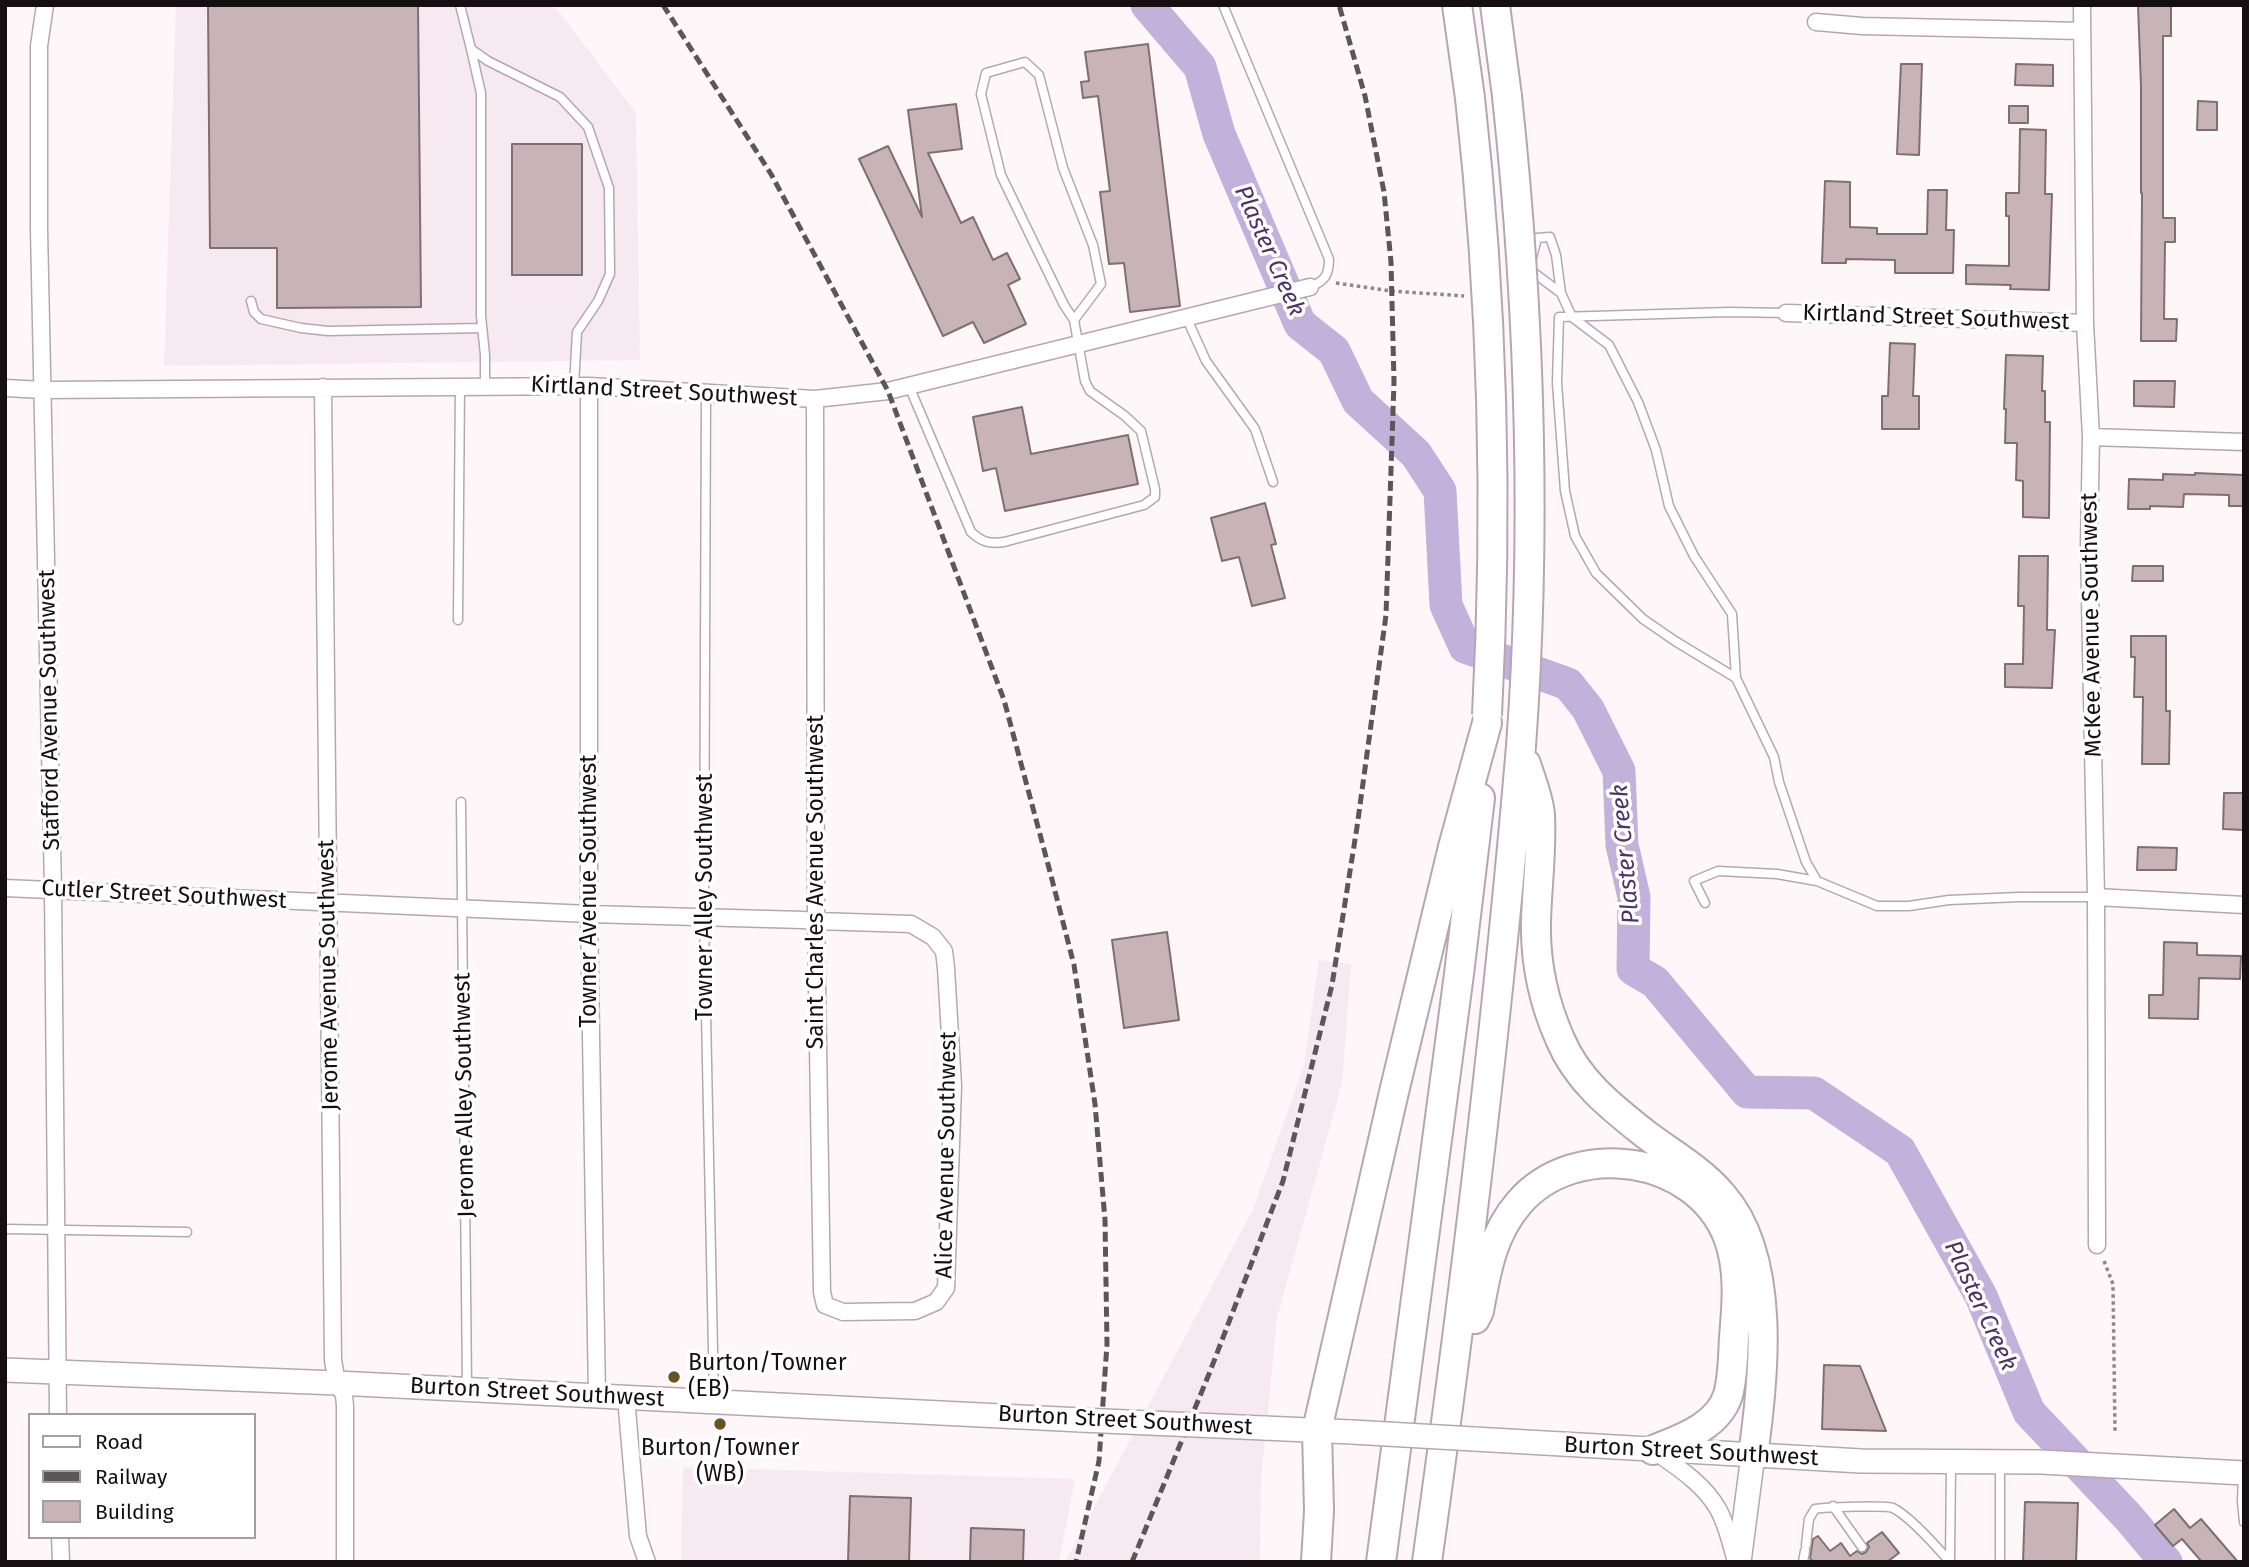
<!DOCTYPE html>
<html>
<head>
<meta charset="utf-8">
<style>
	body { margin:0 }
	#map { position:relative; width:2249px; height:1567px; overflow:hidden; background:#fef7fa; font-family:"Fira Sans",sans-serif }
	canvas { display:block }
	.frame { position:absolute; inset:0; border:7px solid #150f12; pointer-events:none }
	.legend { position:absolute; left:28px; top:1413px; width:228px; height:126px; box-sizing:border-box; background:#fff; border:2px solid #a19fa0; margin:0; padding:9px 12px; list-style:none; font-size:21px; color:#150f12 }
	.legend li { display:flex; align-items:center; gap:14px; height:35px }
	.legend b { width:35px; border:2px solid #a19fa0 }
</style>
</head>
<body>
<div id="map">
<canvas width="2249" height="1567"></canvas>
<div class="frame"></div>
<ul class="legend">
<li><b style="height:9px;background:#fff"></b>Road</li>
<li><b style="height:9px;background:#5c5659"></b>Railway</li>
<li><b style="height:19px;background:#c8b4b8"></b>Building</li>
</ul>
</div>
<script>
const c = document.querySelector('canvas').getContext('2d');
c.lineJoin = 'round';
function fill(path, color) {
  c.fillStyle = color;
  c.fill(path, 'evenodd');
}
function stroke(path, color, width, dash) {
  c.strokeStyle = color;
  c.lineWidth = width;
  c.lineCap = dash ? 'butt' : 'round';
  c.setLineDash(dash || []);
  c.stroke(path);
}
function label(font, color, halo, rows, align = 'center') {
  c.font = font + ' "Fira Sans",sans-serif';
  c.lineWidth = 7;
  c.setLineDash([]);
  c.textBaseline = 'middle';
  c.strokeStyle = halo;
  c.fillStyle = color;
  for (const [text, x, y, turn = 0] of rows) {
    c.save();
    c.translate(x, y);
    c.rotate((+turn || 0) * Math.PI / 180);
    c.textAlign = isNaN(turn) ? turn : align;
    if (halo) c.strokeText(text, 0, 0);
    c.fillText(text, 0, 0);
    c.restore();
  }
}
const built = new Path2D(`
	M176,5H554L636,113L640,360L164,366Z
	M1319,960L1351,964L1342,1084L1277,1318L1261,1480L1260,1562H1065L1253,1209L1304,1065Z
	M683,1467L1075,1479L1059,1562H681Z`);
const river = new Path2D(`
	M1147,5L1200,67L1219,134L1300,324L1334,351L1358,401L1416,454L1440,491L1446,605L1465,647L1568,684L1588,709L1619,771L1622,845L1634,897L1633,969L1655,982L1747,1092L1814,1093L1900,1151L1981,1296L2029,1412L2129,1518L2166,1562`);
const building = new Path2D(`
	M208,5H418L421,307L277,308V248H210Z
	M2138,5H2171V36H2163V218H2175V242H2165L2164,319H2177L2176,341H2141L2142,193H2141V86Z
	M1148,44L1180,306L1130,312L1124,263L1109,264L1100,192L1110,191L1098,96L1083,98L1081,82L1089,81L1085,52Z
	M1901,64H1922L1919,155L1897,154Z
	M2016,64L2053,65V86L2015,85Z
	M2198,101L2217,102V130H2197Z
	M956,104L962,149L928,153L961,223L973,217L993,260L1007,253L1020,279L1008,285L1026,324L984,343L973,322L943,336L859,159L888,146L922,217L908,110Z
	M2009,106H2028V123H2009Z
	M2020,129L2046,130L2045,194H2052L2049,290L2010,289L2011,285L1966,284V265L2009,266V216H2006V193H2019Z
	M512,144H582V275H512Z
	M1825,181L1850,182V227L1877,228V234H1927L1928,190H1947L1946,230H1954L1953,273H1895V260L1846,259V263H1822Z
	M1890,343L1915,344L1913,396H1919V429H1882V396H1888Z
	M2006,355L2043,356L2042,391H2045V422H2050L2049,518L2023,517V481L2016,480L2017,443H2005L2006,409H2004Z
	M2134,381H2175L2174,407L2134,406Z
	M1022,407L1031,454L1128,435L1138,484L1005,511L996,468L983,471L973,417Z
	M2195,473L2244,475V506H2229V495L2184,494L2183,507L2150,506V509H2128L2129,479L2163,480V474L2195,475Z
	M1265,503L1276,544L1271,545L1285,598L1252,606L1239,557L1222,561L1211,518Z
	M2019,556H2048L2047,630H2055L2052,688L2005,687V664H2023L2024,606H2018Z
	M2133,566H2163V581H2132Z
	M2131,636H2166V711H2170L2169,764H2142L2143,697H2134L2135,657H2131Z
	M2224,793H2244V830L2223,829Z
	M2138,847L2177,848L2176,870H2137Z
	M1167,932L1179,1020L1124,1028L1112,940Z
	M2164,942L2197,943V955L2241,956L2240,979L2199,978L2198,1019L2149,1018V995H2163Z
	M1824,1365L1860,1366L1886,1431L1822,1429Z
	M850,1496L911,1498L909,1562H848Z
	M2025,1502L2078,1503L2076,1562H2023Z
	M2174,1509L2190,1528L2201,1519L2238,1562H2202L2182,1539L2173,1546L2155,1525Z
	M971,1528L1024,1530L1023,1562H970Z
	M1882,1532L1899,1553L1887,1562H1813L1810,1558L1813,1539L1818,1536L1830,1551L1841,1543L1850,1556L1857,1551L1862,1554L1866,1552L1869,1547L1867,1543Z`);
const path = new Path2D(`
	M1336,283L1392,291L1464,296
	M2104,1261L2113,1284L2115,1432`);
const lane = new Path2D(`
	M460,5L471,49L488,61L560,97L588,127L609,188L610,274L598,301L577,332L574,386
	M1223,5L1329,259C1329,275 1325,281 1310,287
	M471,49L481,93V316L485,355V386
	M1532,258L1537,238L1550,237L1556,255L1561,293L1572,317L1609,345L1638,402L1656,450L1669,506L1694,556L1732,614L1736,678
	M1530,270L1561,293
	M251,301L254,312L261,319L301,328L328,331L482,328
	M1786,313L1729,312L1559,317L1557,383L1565,491L1575,536L1596,573L1643,619L1675,641L1736,678L1774,757L1779,782L1806,862L1817,881
	M1187,319L1206,361L1255,429L1273,482
	M909,386L971,532C982,542 989,544 1004,542L1144,505L1155,497V489L1141,431L1125,416L1090,391L1085,381L1074,320L1101,284L1093,245L1063,168L1039,75L1025,62L986,73L981,94L1001,175L1064,305L1074,320
	M706,393L704,917L714,1399
	M458,620L460,386
	M461,802L467,1386
	M1705,903L1694,881L1718,871L1777,874L1817,881L1877,906H1909L1949,900L2019,897H2096
	M5,1229L187,1232
	M2000,1465V1562
	M2243,1476L2242,1502L2244,1522
	M1833,1506L1862,1547
	M1806,1545L1809,1519L1815,1509C1825,1507 1887,1505 1893,1508C1909,1516 1937,1547 1950,1562
	M1950,1561L1951,1463
	M1803,1562L1805,1551`);
const street = new Path2D(`
	M45,5L39,46V229L53,890L58,1415
	M2082,5L2085,323L2091,437L2089,547L2096,897L2097,1245
	M1816,22L1862,26L2082,31
	M1786,313L2085,323
	M589,386V914L597,1397
	M323,387L333,1360L337,1383L344,1395L345,1406V1562
	M5,388L44,390L589,386L815,399L888,391L1310,287
	M2091,437L2244,442
	M5,888L589,914L803,920L816,921L911,924L933,937L944,951L946,968L953,1086L946,1288L936,1302L915,1311L843,1312L825,1305L822,1292L816,921L815,399
	M2096,897L2244,905
	M626,1398L638,1536L647,1562
	M1653,1450C1677,1467 1703,1483 1718,1509C1727,1525 1731,1544 1736,1562
	M60,1537L61,1562`);
const secondary = new Path2D(`
	M5,1370L337,1383L1081,1420
	M1264,1428L1352,1432
	M1474,1439L1861,1461L2041,1462L2244,1473
	M1739,1562L1753,1455`);
const highway = new Path2D(`
	M1457,5L1470,98
	M1495,5L1507,96
	M1526,764C1531,780 1539,799 1540,815C1542,850 1537,886 1536,921C1535,961 1544,1003 1560,1039C1577,1080 1610,1106 1644,1133C1670,1153 1700,1169 1722,1195C1777,1257 1764,1378 1753,1455
	M1475,1319L1479,1311C1486,1272 1492,1234 1519,1203C1575,1138 1696,1155 1728,1237C1740,1269 1737,1304 1734,1337C1733,1356 1733,1377 1728,1395C1718,1427 1680,1439 1653,1450
	M1316,1562L1319,1511L1317,1430L1394,1092L1453,847L1487,723
	M1381,1562L1459,974L1480,798
	M1427,1562C1465,1290 1498,1019 1521,746`);
const rail = new Path2D(`
	M663,5L771,174L888,391L1004,700L1049,868L1074,965L1095,1104L1105,1220L1107,1344L1099,1461L1076,1562
	M1132,1562L1209,1374L1283,1181L1332,985L1357,827L1386,615L1394,382L1391,262L1384,192L1365,96L1339,5`);
const secondaryBridge = new Path2D(`
	M1081,1420L1264,1428
	M1352,1432L1474,1439`);
const highwayBridge = new Path2D(`
	M1507,96C1530,312 1537,529 1521,746
	M1470,98C1493,303 1498,509 1487,715`);
const markers = [
	[674,1377,7,"#675322"],
	[720,1424,7,"#675322"]
];
const streetNames = [
	["Kirtland Street Southwest",1936,318,2],
	["Kirtland Street Southwest",664,392,3],
	["McKee Avenue Southwest",2092,625,-91],
	["Stafford Avenue Southwest",50,710,-91],
	["Saint Charles Avenue Southwest",817,882,-90],
	["Towner Avenue Southwest",590,891,-90],
	["Cutler Street Southwest",164,895,3],
	["Towner Alley Southwest",706,897,-90],
	["Jerome Avenue Southwest",329,975,-91],
	["Jerome Alley Southwest",465,1095,-91],
	["Alice Avenue Southwest",947,1155,-89],
	["Burton Street Southwest",537,1393,3],
	["Burton Street Southwest",1125,1421,3],
	["Burton Street Southwest",1691,1452,3]
];
const poiNames = [
	["Burton/Towner",688,1364],
	["(EB)",688,1390],
	["Burton/Towner",720,1449,"center"],
	["(WB)",720,1475,"center"]
];
const waterNames = [
	["Plaster Creek",1269,251,66],
	["Plaster Creek",1626,854,-95],
	["Plaster Creek",1980,1306,65]
];
fill(built, '#f7e9f0');
stroke(river, '#c2b1da', 33);
fill(building, '#c8b4b8');
stroke(building, '#806f72', 2);
stroke(lane, '#b7a6af', 11);
stroke(street, '#b7a6af', 19);
stroke(secondary, '#b7a6af', 26);
stroke(highway, '#b7a6af', 32);
stroke(path, '#8f888b', 3.5, [3.5, 3.5]);
stroke(lane, '#fff', 8);
stroke(street, '#fff', 16);
stroke(secondary, '#fff', 23);
stroke(highway, '#fff', 28);
stroke(rail, '#5c5659', 5, [10, 5]);
stroke(secondaryBridge, '#b7a6af', 26, []);
stroke(highwayBridge, '#b7a6af', 32, []);
stroke(secondaryBridge, '#fff', 23);
stroke(highwayBridge, '#fff', 28);
for (const [x, y, r, color] of markers) {
  const dot = new Path2D();
  dot.arc(x, y, r, 0, 2 * Math.PI);
  c.fillStyle = color;
  c.fill(dot);
  stroke(dot, '#fff', 2.5);
}
label('23px', '#150f12', '#fff', streetNames);
label('23px', '#150f12', '#fff', poiNames, 'left');
label('italic 24px', '#4b3368', '#fff', waterNames);
</script>
</body>
</html>
